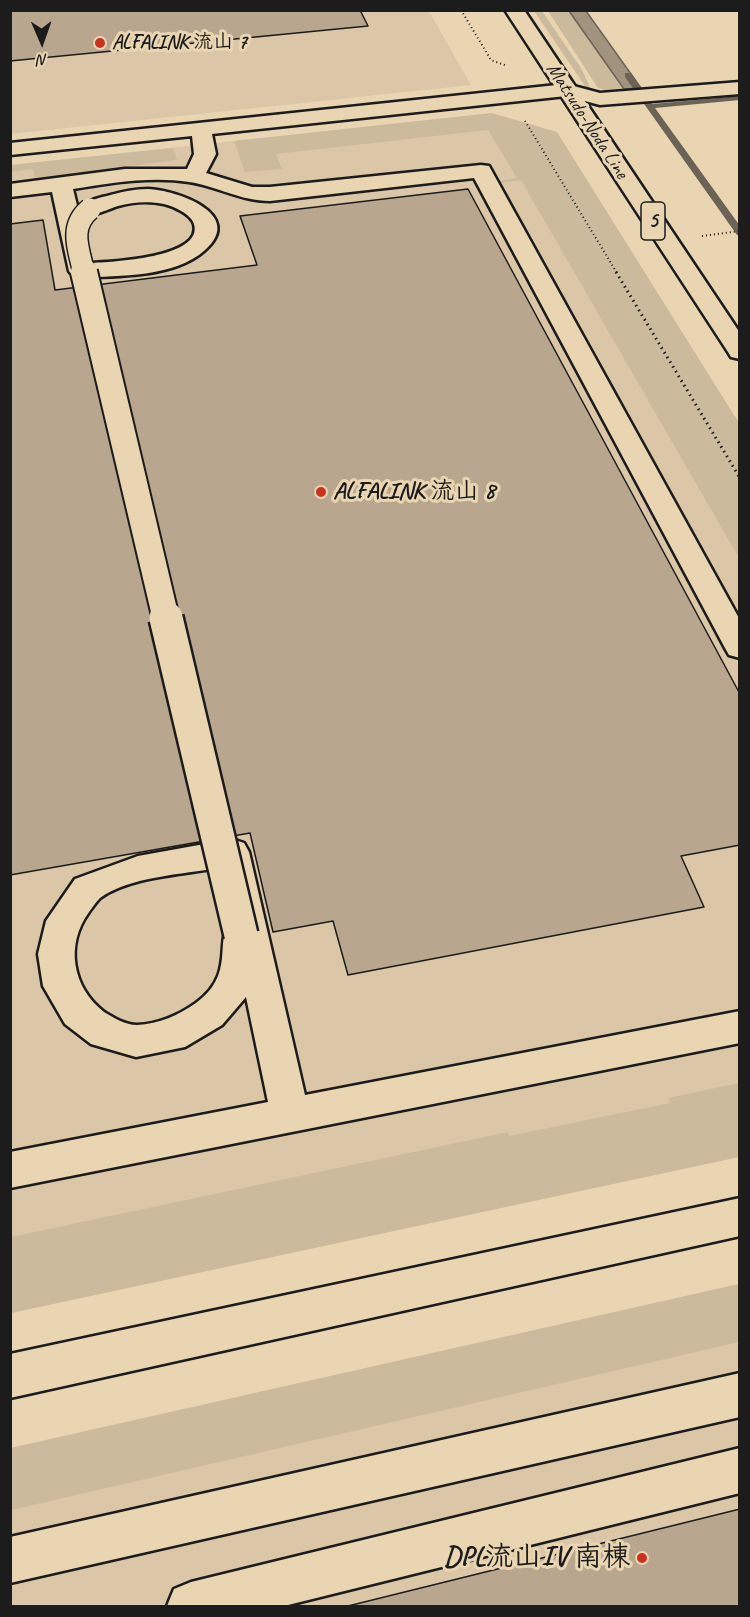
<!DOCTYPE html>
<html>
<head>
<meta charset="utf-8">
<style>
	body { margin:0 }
	#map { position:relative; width:750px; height:1617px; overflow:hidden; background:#ead5b3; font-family:Caveat,sans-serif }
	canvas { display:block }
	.frame { position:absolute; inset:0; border:12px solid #1c1c1c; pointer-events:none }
	.north { position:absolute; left:12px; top:12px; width:60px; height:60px; -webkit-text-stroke:4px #ead5b3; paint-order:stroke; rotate:178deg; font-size:16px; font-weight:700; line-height:24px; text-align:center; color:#1c1c1c }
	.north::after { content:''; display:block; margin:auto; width:21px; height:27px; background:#1c1c1c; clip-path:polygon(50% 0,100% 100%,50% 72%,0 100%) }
</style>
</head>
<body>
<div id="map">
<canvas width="750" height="1617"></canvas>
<div class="frame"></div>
<div class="north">N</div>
</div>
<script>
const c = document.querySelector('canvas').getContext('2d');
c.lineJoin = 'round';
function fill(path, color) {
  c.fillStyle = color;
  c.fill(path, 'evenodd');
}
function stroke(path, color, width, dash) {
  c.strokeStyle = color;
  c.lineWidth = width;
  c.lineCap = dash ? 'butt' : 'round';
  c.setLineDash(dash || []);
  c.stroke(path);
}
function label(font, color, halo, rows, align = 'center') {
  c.font = font + ' Caveat,"Klee One",sans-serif';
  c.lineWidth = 6;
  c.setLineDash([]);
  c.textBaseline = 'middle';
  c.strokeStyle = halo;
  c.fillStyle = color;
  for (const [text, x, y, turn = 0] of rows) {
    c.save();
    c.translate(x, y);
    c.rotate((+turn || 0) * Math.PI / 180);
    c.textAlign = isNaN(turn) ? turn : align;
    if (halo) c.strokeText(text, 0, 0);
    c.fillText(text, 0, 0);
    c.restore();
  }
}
const built = new Path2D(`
	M10,11H429L471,85L11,134Z
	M468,116L496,124L739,535V1157L11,1313L10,165Z
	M739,1284V1606H11L10,1448Z`);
const green = new Path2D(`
	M534,11H542L581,68L591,89L589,92Z
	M548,11H569L624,89L608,91L598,88Z
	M492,113L557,132L739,423V558L521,180L501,183L500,181L517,178L488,130L276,154L282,169L245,172L234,141Z
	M173,148L177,160L35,179L33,169L11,172V165Z
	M739,1083V1157L11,1313V1237L508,1132L509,1136L670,1103L668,1098Z
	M739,1284V1342L11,1510V1448Z`);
const water = new Path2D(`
	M569,11H586L641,88L624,89Z`);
const stream = new Path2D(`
	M625,73H631L652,104L740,96V100L655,108L740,226V235H737L625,77Z`);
const building = new Path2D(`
	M10,10H360L368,26L10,61Z
	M468,189L740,694V845L681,856L704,907L348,975L333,921L273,932L250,833L10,875V224L43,220L55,290L257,265L240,216Z
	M740,1509V1606H348Z`);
const pathFar1 = new Path2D(`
	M461,10L491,60L507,66
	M525,121L617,273
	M702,236L740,231`);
const path = new Path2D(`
	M616,272L740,478`);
const minor = new Path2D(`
	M740,82V94L600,105L566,96L212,134L216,154L206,173L252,187H270L481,165L489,166L740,620V658L729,655L725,648L474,178L270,201C240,201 217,186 189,182C151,176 110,183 73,189L91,263C110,262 204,258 194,224C191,214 173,206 164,204C149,201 132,202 118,206C105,210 95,217 82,214L79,209C85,201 98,198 107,196C121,192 134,189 148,189C176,190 246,214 205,250C174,278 120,275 81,278L73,276L69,271L52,192L10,197V184L125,169H187L194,154L192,136L10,155V143L566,84L600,93Z
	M232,839L244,843L249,852L305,1095L740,1011V1043L10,1188V1152L268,1102L246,997L222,1025L185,1047L136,1057L91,1044L65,1024L43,986L38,954L46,921L75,879L138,856ZM218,868L230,924C214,941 236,974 196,1003C179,1015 159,1024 137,1025C125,1025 114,1018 104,1012C72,987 65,945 89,912C92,908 96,902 100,898C128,877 184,874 218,868Z
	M740,1198V1236L10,1398V1354Z
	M740,1373V1417L10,1583V1537Z
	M740,1448V1493L284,1606H167L174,1589L191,1582Z`);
const major = new Path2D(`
	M505,10H524L740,333V359L731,357L728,352Z`);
const minorBridgeFar2 = new Path2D(`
	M84,273C79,250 68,227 90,209`);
const minorBridgeFar1 = new Path2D(`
	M84,272L166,619`);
const minorBridge = new Path2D(`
	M166,618L241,935`);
const markers = [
	[100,43,6,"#c8321e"],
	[321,492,6,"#c8321e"],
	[642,1558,6,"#c8321e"]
];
const farPoinames = [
	["ALFALINK 流山 7",112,43]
];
const farStreetnames = [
	["Matsudo-Noda Line",587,121,57]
];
const shields = [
	[653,221,24]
];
const shieldNames = [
	["5",653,221]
];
const poiNames = [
	["ALFALINK 流山 8",333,492]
];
const nearPoinames = [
	["DPL流山IV 南棟",630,1558]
];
fill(built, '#dbc7a8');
fill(green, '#ccba9d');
fill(water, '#a1937e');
stroke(water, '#6c6357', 1.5);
fill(stream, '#6c6357');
fill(building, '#b8a78e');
stroke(building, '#1c1c1c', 1.5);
stroke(minor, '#1c1c1c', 5);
stroke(major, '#1c1c1c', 5);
stroke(pathFar1, '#1c1c1c', 2, [1, 3]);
stroke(path, '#1c1c1c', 3, [1.5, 4]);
fill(minor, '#ead5b3');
fill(major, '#ead5b3');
stroke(minorBridgeFar2, '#1c1c1c', 24, []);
stroke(minorBridgeFar1, '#1c1c1c', 30, []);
stroke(minorBridge, '#1c1c1c', 38, []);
stroke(minorBridgeFar2, '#ead5b3', 21);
stroke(minorBridgeFar1, '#ead5b3', 26);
stroke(minorBridge, '#ead5b3', 33);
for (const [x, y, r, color] of markers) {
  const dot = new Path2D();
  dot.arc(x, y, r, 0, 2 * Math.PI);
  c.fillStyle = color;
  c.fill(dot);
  stroke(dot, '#ead5b3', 2);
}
label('bold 20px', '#1c1c1c', '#ead5b3', farPoinames, 'left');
label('20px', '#1c1c1c', '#ead5b3', farStreetnames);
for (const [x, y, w] of shields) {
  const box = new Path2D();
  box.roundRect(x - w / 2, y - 19, w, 38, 4.5);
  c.fillStyle = '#ead5b3';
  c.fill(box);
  stroke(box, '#1c1c1c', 1.5);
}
label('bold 22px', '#1c1c1c', null, shieldNames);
label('bold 24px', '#1c1c1c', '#ead5b3', poiNames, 'left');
label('bold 28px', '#1c1c1c', '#ead5b3', nearPoinames, 'right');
</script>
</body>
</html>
